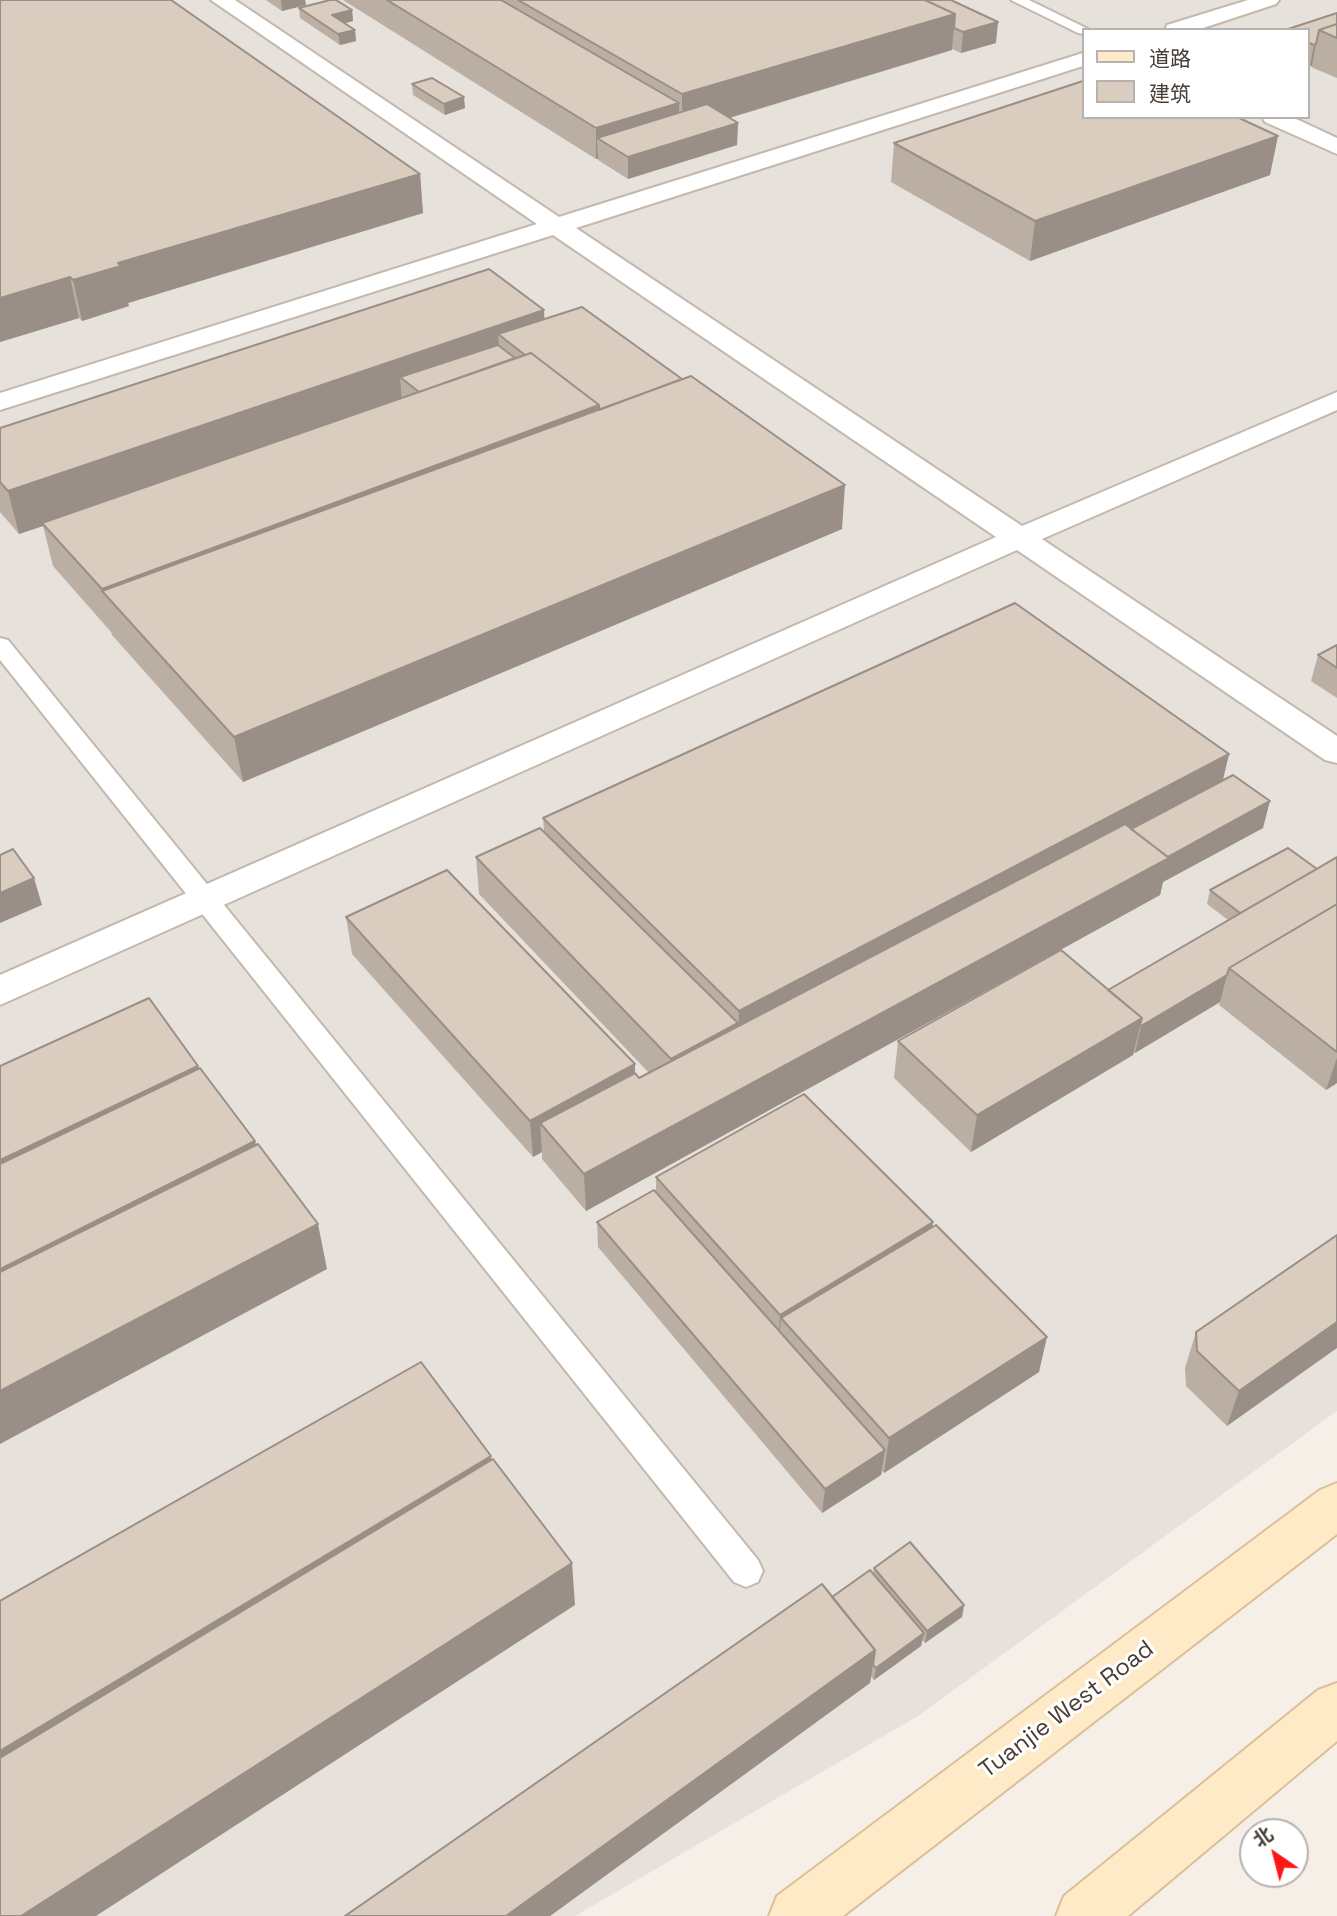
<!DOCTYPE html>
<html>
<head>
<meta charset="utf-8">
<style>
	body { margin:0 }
	#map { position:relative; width:1337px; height:1916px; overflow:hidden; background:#f5efe7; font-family:"Space Grotesk","Noto Sans SC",sans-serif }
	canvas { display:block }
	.legend { position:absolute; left:1082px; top:28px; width:228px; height:91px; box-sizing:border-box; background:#fff; border:2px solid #b6b2af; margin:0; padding:9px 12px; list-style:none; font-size:21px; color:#483e36 }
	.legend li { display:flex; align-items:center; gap:14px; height:35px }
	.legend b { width:35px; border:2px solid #b6b2af }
	.north { position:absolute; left:1239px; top:1818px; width:70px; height:70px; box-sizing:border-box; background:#fff; border:2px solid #b6b2af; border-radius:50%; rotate:325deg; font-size:19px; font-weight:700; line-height:28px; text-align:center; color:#483e36 }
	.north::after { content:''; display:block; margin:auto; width:24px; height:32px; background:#ff1614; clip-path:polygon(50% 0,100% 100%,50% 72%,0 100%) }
</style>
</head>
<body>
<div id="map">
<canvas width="1337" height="1916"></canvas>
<ul class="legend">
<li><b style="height:9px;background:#ffeac7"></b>道路</li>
<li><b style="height:19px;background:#daccbf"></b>建筑</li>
</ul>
<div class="north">北</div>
</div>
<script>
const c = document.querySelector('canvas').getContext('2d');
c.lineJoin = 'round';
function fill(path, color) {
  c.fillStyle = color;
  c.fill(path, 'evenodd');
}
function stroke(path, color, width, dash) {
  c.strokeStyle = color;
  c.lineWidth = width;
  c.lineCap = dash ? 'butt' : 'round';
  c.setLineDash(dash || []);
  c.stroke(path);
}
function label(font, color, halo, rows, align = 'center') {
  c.font = font + ' "Space Grotesk",sans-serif';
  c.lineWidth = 6;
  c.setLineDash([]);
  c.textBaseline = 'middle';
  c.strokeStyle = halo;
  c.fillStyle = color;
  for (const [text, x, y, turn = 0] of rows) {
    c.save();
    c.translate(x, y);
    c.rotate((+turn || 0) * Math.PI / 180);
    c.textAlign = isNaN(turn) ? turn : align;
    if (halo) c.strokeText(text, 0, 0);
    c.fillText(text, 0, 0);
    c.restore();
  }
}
const industrial = new Path2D(`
	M0,0H1337V1411L918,1716L575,1916H0ZM1083,30H1307V117H1083Z`);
const lane = new Path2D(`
	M1011,0H1029L1090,30H1083V34L1078,33Z
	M0,638L8,640L758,1560L763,1571L758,1582L746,1587L734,1582L0,660Z`);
const street = new Path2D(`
	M211,0H235L559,217L1083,53V66L576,228L1022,526L1337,392V410L1042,539L1337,736V763L1325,760L1017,550L0,1005V975L996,537L553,235L0,410V393L537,224Z
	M1248,0H1279L1276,4L1197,30H1165L1167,25Z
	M1262,117H1292L1337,138V154L1265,122Z`);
const secondary = new Path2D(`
	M1337,1483V1534L843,1916H769L777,1896L1320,1490Z
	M1337,1683V1741L1128,1916H1056L1064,1896L1318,1690Z`);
const wall = new Path2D(`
	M0,0L420,174L423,213L128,303L129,306L82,321L79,318L0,342Z
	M266,0H305L306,5L282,11Z
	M343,0H951L996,43L961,53L952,49V50L730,118L738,123L737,145L628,179L598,160V159H596Z
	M299,8L352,10L353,21L345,23L355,30L356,41L340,45L300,18Z
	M1337,13V78L1311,67L1312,66L1307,65V30Z
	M412,84L465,108L445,115L413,95Z
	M894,143L1270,175L1030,261L891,182Z
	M544,319L842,529L243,782L112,635L111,632L53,566L43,526L19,534L0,512V428Z
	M1337,645V698L1311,681L1318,655Z
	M1229,754L1223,780L1263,828L1163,882L1160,895L586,1211L542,1159V1152L533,1157L352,954L346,917L635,1064V1073L639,1078L649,1073L479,894L476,857L544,831L543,818Z
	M1337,857V1083L1326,1090L1219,1005L1220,1002L1135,1053L1134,1052L1133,1055L971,1152L894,1078L898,1041L1108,990L1228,920L1207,904L1210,890L1317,869Z
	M656,1177L932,1227L1039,1372L884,1473L882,1471L881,1475L822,1513L598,1247L597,1222L656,1192Z
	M1337,1235L1227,1426L1186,1386L1185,1368L1196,1332Z
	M874,1568L964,1605L962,1617L925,1643L922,1640L921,1646L874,1680L871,1677L870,1683L550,1916H345L832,1597L873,1573Z`);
const shadedWall = new Path2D(`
	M281,0H305L306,5L282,11Z
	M352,10L353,21L334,26L332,15Z
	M955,14L952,50L682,132V94Z
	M998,22L996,43L961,53L963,32Z
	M355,30L356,41L340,45L338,34Z
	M1316,44L1312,66H1310L1314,45Z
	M464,97L465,108L445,115L444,104Z
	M679,103V134L597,138L598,159H596V128Z
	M738,123L737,145L628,179V157Z
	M1278,136L1270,175L1030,261L1035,221Z
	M420,174L423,213L128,303L129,306L82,321L73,280L118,263Z
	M70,277L79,318L0,342V298Z
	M544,310L546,351L498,334L500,367L400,377L402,401L42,523L43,526L19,534L8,491Z
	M599,405L600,448L102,592V589Z
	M845,485L842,529L243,782L234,737Z
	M1229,754L1218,800L737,1057L739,1011Z
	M1270,801L1263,828L1163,882L1160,895L586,1211L584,1174Z
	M34,878L42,905L0,923V893Z
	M1227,975L1220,1002L1135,1053L1141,1026Z
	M1142,1018L1133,1055L971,1152L977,1115Z
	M738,1023L737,1060L671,1096V1059Z
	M1337,1058V1083L1326,1090Z
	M635,1064V1101L540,1123L542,1152L533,1157L530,1121Z
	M198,1066L209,1111L0,1213V1160Z
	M255,1141L265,1186L0,1322V1269Z
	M933,1222L928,1258L781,1318L778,1351L780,1315Z
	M318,1224L327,1269L0,1444V1391Z
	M1337,1322V1348L1227,1426L1239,1391Z
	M1047,1337L1039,1372L884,1473L889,1438Z
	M885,1450L881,1475L822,1513L825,1489Z
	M491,1456L495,1498L0,1802V1751Z
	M572,1563L575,1605L96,1916H21Z
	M964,1605L962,1617L925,1643L927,1631Z
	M924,1633L921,1646L874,1680L876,1668Z
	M875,1650L870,1683L550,1916H506Z`);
const building = new Path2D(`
	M0,0H171L420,174L118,263L121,266L73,280L70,277L0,298Z
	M330,0H336L352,10L332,15L355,30L338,34L299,8Z
	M387,0H501L679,103L596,128Z
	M518,0H925L955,14L682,94Z
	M925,0H951L998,22L963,32L954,28L955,14Z
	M1337,13V24L1319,30L1316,44L1314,45L1307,42V30H1285Z
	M1337,24V38L1319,30Z
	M432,78L464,97L444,104L412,84Z
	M1083,81V117H1237L1278,136L1035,221L894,143Z
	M707,104L738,123L628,157L597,138Z
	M489,269L544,310L8,491L0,482V428Z
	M582,307L682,379L599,410V405L531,353L525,355L498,334Z
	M498,345L515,358L419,392L400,377Z
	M531,353L599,405L102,589L42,523Z
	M691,376L845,485L234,737L102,591Z
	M1015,603L1229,754L739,1011L543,818Z
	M1337,645V668L1318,655Z
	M1233,775L1270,801L1168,857L1131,829Z
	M1125,824L1169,858L584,1174L540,1123L635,1073L639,1078Z
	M540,828L738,1023L671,1059L476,857Z
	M1288,848L1317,869L1240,913L1210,890Z
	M13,849L34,878L0,893V855Z
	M1337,857V904L1229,968L1227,975L1141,1026L1140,1025L1142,1018L1108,990Z
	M447,870L635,1064L530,1121L346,917Z
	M1337,904V1052L1229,968Z
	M1061,950L1142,1018L977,1115L898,1041Z
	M149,998L198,1066L0,1160V1066Z
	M200,1068L255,1141L0,1269V1164Z
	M804,1094L933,1222L780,1315L656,1177Z
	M258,1144L318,1224L0,1391V1272Z
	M654,1190L885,1450L825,1489L597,1222Z
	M936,1225L1047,1337L889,1438L781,1318Z
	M1337,1235V1322L1239,1391L1197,1351L1196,1332Z
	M421,1362L491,1456L0,1751V1601Z
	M493,1459L572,1563L21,1916H0V1758Z
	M910,1542L964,1605L927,1631L874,1568Z
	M870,1570L924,1633L876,1668L873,1665L875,1650L832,1597Z
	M822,1584L875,1650L506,1916H345Z`);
const nearStreetnames = [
	["Tuanjie West Road",1067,1710,-37]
];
fill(industrial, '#e7e1dc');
stroke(lane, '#c4b8ac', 4);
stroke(street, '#c4b8ac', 4);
stroke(secondary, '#dbbf96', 4);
fill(lane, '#fff');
fill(street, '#fff');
fill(secondary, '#ffeac7');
fill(wall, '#bbafa4');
fill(shadedWall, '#998f86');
fill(building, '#daccbf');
stroke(building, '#998f86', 2);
label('24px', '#483e36', '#fff', nearStreetnames);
</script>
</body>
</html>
